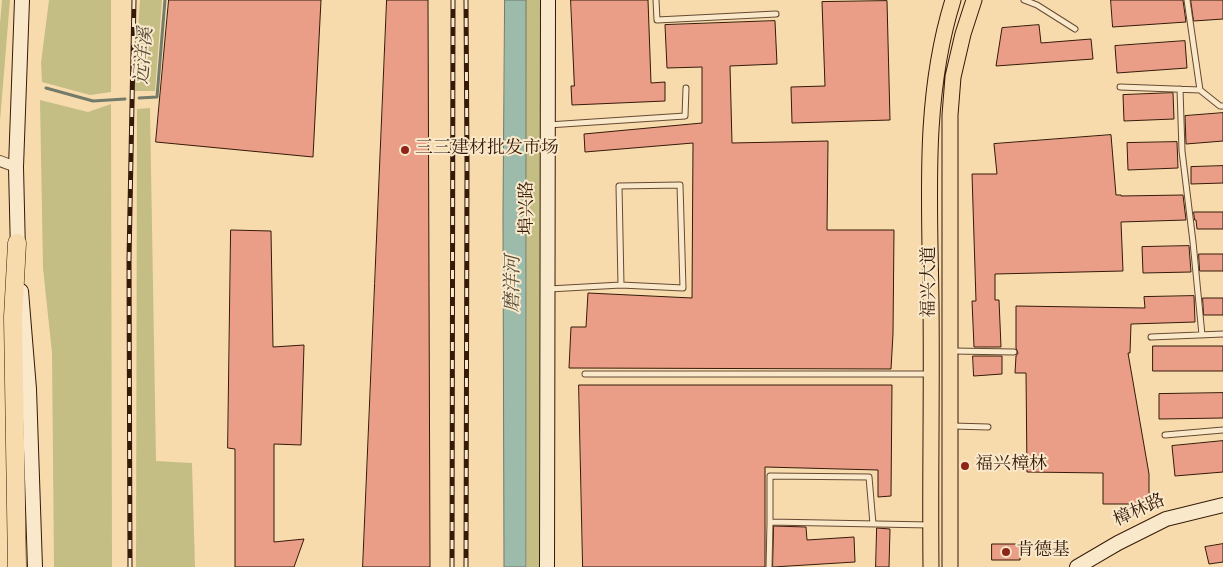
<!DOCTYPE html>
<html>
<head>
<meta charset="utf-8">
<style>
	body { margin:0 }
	canvas { display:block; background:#f7dbad }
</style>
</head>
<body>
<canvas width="1223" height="567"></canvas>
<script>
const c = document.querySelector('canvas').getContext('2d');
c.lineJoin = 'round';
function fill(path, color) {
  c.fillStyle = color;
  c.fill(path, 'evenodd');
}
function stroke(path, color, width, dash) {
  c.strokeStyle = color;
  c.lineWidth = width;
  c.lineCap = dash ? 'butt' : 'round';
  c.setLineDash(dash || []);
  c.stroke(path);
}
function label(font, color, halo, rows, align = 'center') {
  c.font = font + ' "Sorts Mill Goudy","Noto Serif SC",serif';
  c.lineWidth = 4;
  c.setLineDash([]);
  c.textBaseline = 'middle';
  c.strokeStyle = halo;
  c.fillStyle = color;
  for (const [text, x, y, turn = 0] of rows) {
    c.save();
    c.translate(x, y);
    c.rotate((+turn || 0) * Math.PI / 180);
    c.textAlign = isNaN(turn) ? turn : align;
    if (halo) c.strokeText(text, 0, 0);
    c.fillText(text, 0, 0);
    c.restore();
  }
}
const green = new Path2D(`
	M2,0H10L0,121V24Z
	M49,0H111V92L90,95L42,82L41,63Z
	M140,0H162L155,91H134Z
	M526,0H546L545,567H527Z
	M40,100L88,112L111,104L112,567H54L52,353L43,268Z
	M150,108L156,461L192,463L195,567H136L137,109Z`);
const water = new Path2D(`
	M505,0H526V567H504L503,215Z`);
const stream = new Path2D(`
	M46,88L93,101L125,99
	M139,98L157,97L165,0`);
const building = new Path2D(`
	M169,0H321L313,157L156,142Z
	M387,0H428L430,567H363Z
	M571,0H648L651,83L665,82V101L572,105L571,86H574Z
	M1111,0H1183L1186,22L1113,27Z
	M1191,0H1223V19L1194,21Z
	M887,1L890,120L792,123L791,87L825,86L822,2Z
	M775,21L777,64L730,66L732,143L828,141L827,230H894L893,334L891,369L569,368L571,327H586L588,293L692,298L693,143L585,152L584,134L702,123V67L667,68L665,25Z
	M1039,25L1041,43L1091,39L1093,59L996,66L1002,28Z
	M1185,41L1187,68L1117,73L1115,46Z
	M1173,93L1174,119L1124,121L1123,95Z
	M1223,113V141L1186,144L1185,116Z
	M1111,135L1116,195H1121V196L1183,195L1186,220L1121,222L1123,271L995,274V300H999L1001,347H974L972,301H976L972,174H997L994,144Z
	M1177,142L1178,168L1128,170L1127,143Z
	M1223,166V183L1191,184V167Z
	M1194,212H1223V229H1197L1196,220H1195Z
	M231,230L271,231L273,347L304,345L301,445L274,444V542L304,539L294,567H235V449L228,448Z
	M1189,246L1191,272L1143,273L1142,247Z
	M1199,254H1223V271H1200Z
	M1194,296L1195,322L1131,324L1130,353H1128L1149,474V504H1103V473L1027,472L1026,373H1015L1016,356L1018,353L1016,348V306L1145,308L1144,297Z
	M1203,298H1223V315H1204Z
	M1153,346H1223V371H1153Z
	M973,356H1002V374L974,376Z
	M579,385H892L891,496L878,497V470L765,467V567H583Z
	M1223,393V418L1159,419V394Z
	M1223,441V472L1175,476L1172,446Z
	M774,526L806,527L807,540L854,537L855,562L773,567Z
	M877,528L890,529L889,567H876Z
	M992,544H1021L1020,560H992Z
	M1223,544V562L1209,564L1205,547Z`);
const lane = new Path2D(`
	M656,0L657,20L776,14
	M1024,0L1037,5L1075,29
	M1187,0L1200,90
	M1120,87L1200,90L1220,106H1223
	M1180,89L1182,151L1193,242L1202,335
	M548,125L685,116L686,88
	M680,185L683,288L621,285L619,186Z
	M549,289L621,285
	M1151,337L1223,334
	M953,351L1014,352
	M585,374H928
	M953,426L988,427
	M1165,435L1223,430
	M770,522V476L869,477L873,524
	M769,567L770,522L930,525`);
const street = new Path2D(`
	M0,161L16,167`);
const secondary = new Path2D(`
	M18,252L16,167L22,0
	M21,291L29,389L35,567
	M547,567L548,0
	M1077,567L1118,543L1166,519L1223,505`);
const primary = new Path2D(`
	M931,567C930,480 932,392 931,305C930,203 922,99 953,0
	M950,567V115L953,77L963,34L974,0`);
const highway = new Path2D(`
	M17,567L13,317L17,243`);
const rail = new Path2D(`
	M466,0L467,164L466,567
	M130,567L129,260L134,0
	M452,567L453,0`);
const markers = [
	[405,150,5,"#8f2418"],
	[965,466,5,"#8f2418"],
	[1006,552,5,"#8f2418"]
];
const poiNames = [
	["三三建材批发市场",415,150],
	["福兴樟林",975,466],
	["肯德基",1016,552]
];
const streetNames = [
	["埠兴路",529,208,-90],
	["福兴大道",931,282,-90],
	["樟林路",1140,512,-24]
];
const waterNames = [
	["远洋溪",146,56,-85],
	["磨洋河",515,284,-89]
];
fill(green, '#c4be85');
fill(water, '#9dbbaa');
stroke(water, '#737b6a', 1);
stroke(stream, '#737b6a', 3);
fill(building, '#ea9e87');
stroke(building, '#351a09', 1);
stroke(lane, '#664a32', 7);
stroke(street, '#664a32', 12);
stroke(secondary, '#351a09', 16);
stroke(primary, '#351a09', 17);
stroke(highway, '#351a09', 19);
stroke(lane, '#fae8ca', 5);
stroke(street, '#fae8ca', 10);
stroke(secondary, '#fae8ca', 14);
stroke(primary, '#f7dbad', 15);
stroke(highway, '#f7dbad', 18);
stroke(rail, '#351a09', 5);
stroke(rail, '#fae8ca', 3, [9]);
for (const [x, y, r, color] of markers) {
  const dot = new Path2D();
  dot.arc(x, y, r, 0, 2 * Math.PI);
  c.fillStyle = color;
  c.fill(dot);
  stroke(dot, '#fae8ca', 2);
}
label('18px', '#351a09', '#fae8ca', poiNames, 'left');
label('18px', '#351a09', '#fae8ca', streetNames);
label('italic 19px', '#544a39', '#fae8ca', waterNames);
</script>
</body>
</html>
